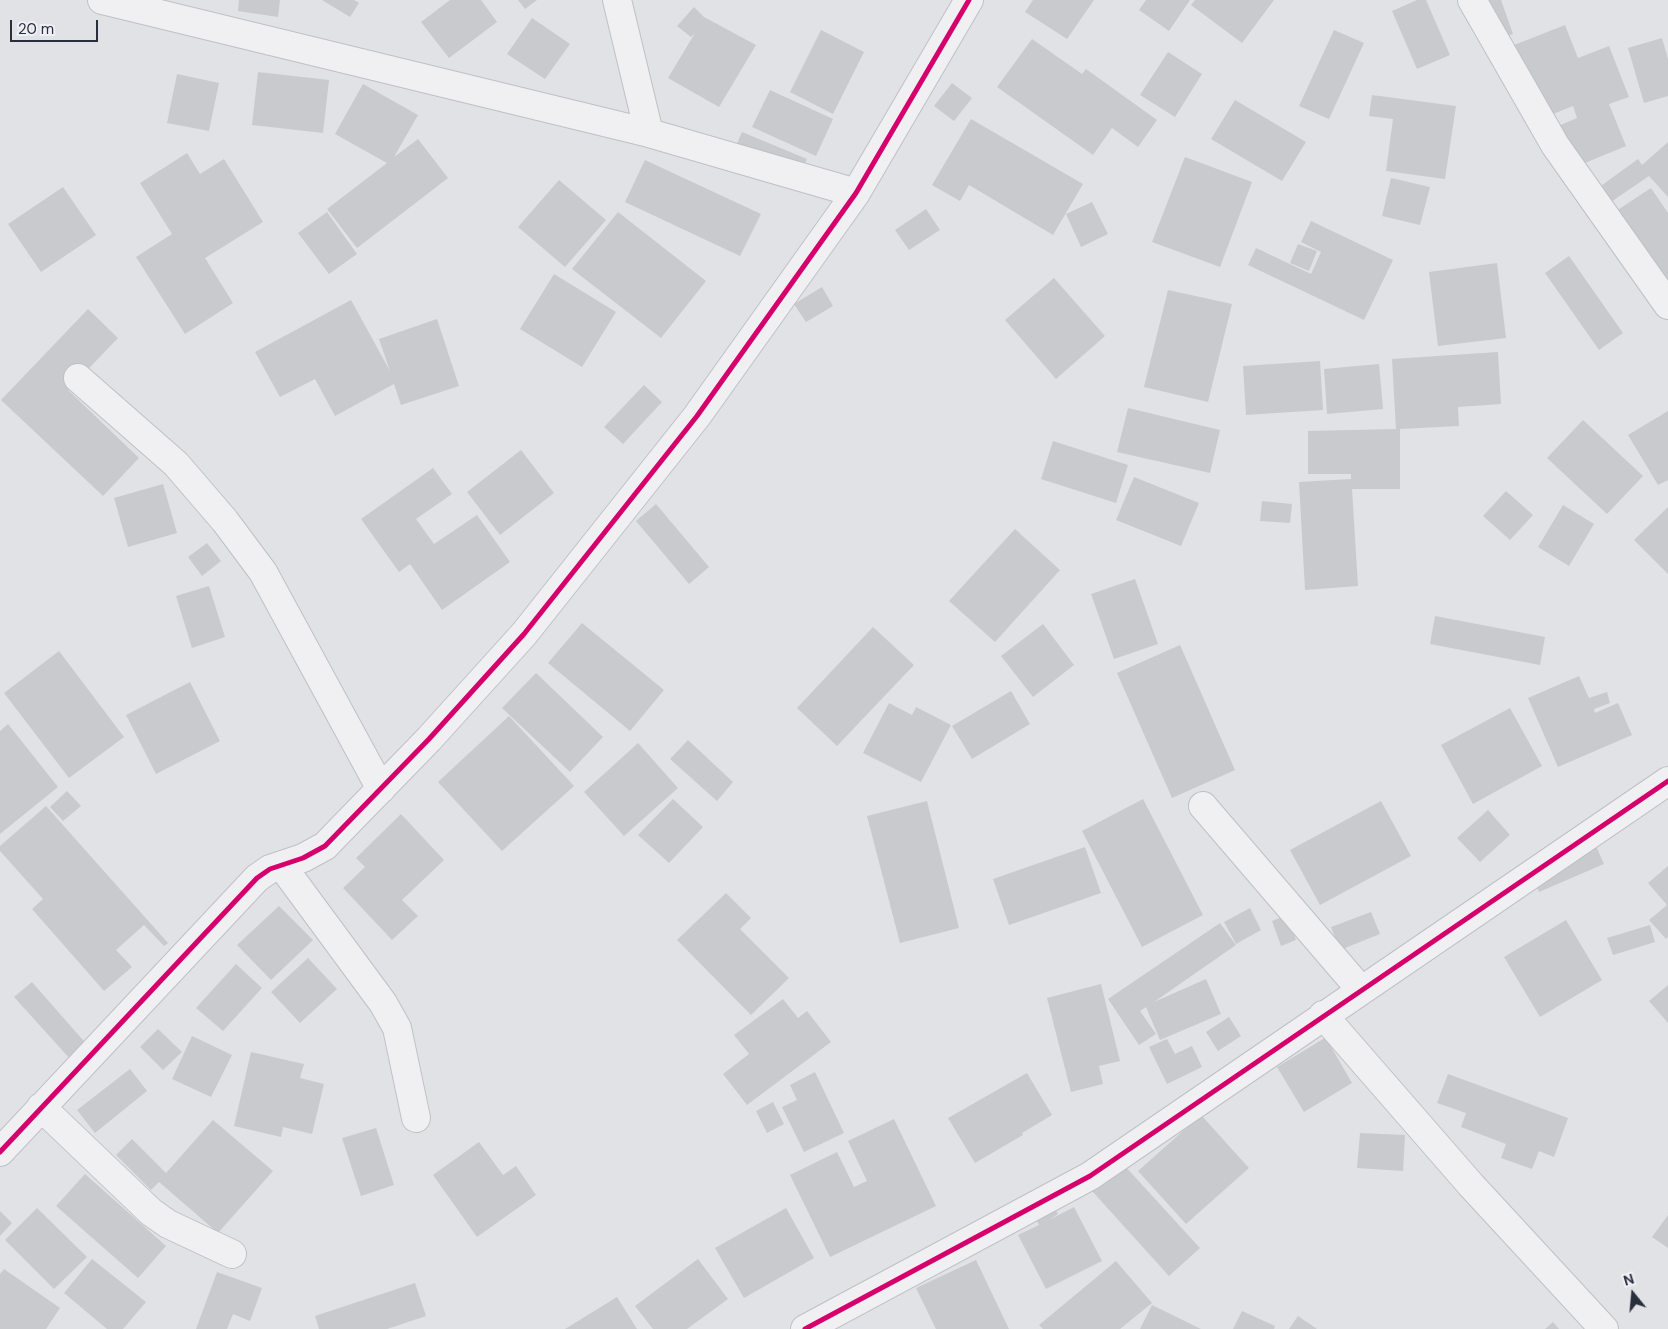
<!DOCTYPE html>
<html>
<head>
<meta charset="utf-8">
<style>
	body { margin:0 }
	#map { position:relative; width:1668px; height:1329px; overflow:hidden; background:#e1e2e5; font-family:"DM Sans",sans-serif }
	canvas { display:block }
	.north { position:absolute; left:1608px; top:1269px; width:50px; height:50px; -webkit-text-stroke:4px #eef0f5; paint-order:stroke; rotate:343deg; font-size:14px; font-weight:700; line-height:20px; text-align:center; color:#292f3c }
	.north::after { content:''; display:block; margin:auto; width:18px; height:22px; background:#292f3c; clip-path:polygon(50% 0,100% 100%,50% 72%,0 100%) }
	.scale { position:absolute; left:10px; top:20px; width:88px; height:22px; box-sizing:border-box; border:2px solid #292f3c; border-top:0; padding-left:6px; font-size:15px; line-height:18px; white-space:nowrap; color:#292f3c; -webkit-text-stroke:4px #eef0f5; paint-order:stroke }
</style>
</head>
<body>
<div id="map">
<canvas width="1668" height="1329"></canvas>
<div class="north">N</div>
<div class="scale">20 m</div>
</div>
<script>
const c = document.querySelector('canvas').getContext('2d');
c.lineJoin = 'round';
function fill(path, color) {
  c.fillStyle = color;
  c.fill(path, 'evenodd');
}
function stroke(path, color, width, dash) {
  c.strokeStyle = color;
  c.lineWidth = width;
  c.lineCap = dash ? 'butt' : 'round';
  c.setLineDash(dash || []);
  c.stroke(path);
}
const building = new Path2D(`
	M239,0H280L278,17L238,11Z
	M322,0H354L359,3L350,17Z
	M450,0H481L497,22L449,58L421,22Z
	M518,0H537L525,9Z
	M1033,0H1094L1067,39L1025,12Z
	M1146,0H1190L1169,31L1139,10Z
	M1195,0H1274L1242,43L1191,5Z
	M1417,0H1426L1450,55L1417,69L1392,11Z
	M1479,0H1501L1513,34L1490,42Z
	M694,7L704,17L756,45L719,107L668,78L695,33L691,37L677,26Z
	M532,18L570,44L545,79L507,54Z
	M1565,25L1578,58L1609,46L1629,97L1609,104L1626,146L1568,170L1551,129L1577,118L1573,106L1538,120L1509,47Z
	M821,30L864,52L833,114L790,92Z
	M1334,30L1364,43L1329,119L1299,106Z
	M1662,38L1668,59V96L1644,103L1628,48Z
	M1032,39L1082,74L1086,69L1157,120L1138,147L1112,128L1093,155L997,87Z
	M1168,52L1202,74L1175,117L1140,95Z
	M258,72L329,80L323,133L252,125Z
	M177,74L219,83L209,131L167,123Z
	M952,83L972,98L954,121L934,106Z
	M363,84L418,115L394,157L418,139L448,178L357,248L327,209L387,163L335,134Z
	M770,90L833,119L816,156L752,127Z
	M1372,95L1456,106L1445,179L1386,171L1393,119L1369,116Z
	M1235,100L1306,142L1282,181L1211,139Z
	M971,119L1083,184L1053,235L969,185L960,201L932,185Z
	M742,132L807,159L798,180L733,153Z
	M1668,142V197L1649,176L1605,206L1594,191L1638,159L1642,165Z
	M187,153L200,174L224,159L263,222L205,258L233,303L185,334L136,257L172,234L140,183Z
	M1185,157L1252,182L1220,267L1152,242Z
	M645,160L761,214L740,256L625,202Z
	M1391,178L1430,187L1420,225L1382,216Z
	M559,180L606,220L565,267L518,227Z
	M63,187L96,235L41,272L8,224Z
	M1651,188L1668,213V283L1610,215Z
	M1092,202L1108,234L1081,247L1066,214Z
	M926,209L940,230L909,250L895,230Z
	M327,212L357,254L329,274L298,233Z
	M618,212L706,281L661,338L572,269Z
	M1311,221L1393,260L1364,320L1248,265L1256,248L1311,274L1321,252L1301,242Z
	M1298,244L1317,251L1309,271L1290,263Z
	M1569,256L1623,333L1599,350L1545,273Z
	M1497,263L1506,338L1438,346L1429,272Z
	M554,274L616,312L582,367L520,329Z
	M1054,278L1105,336L1056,379L1005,320Z
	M822,287L833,306L806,322L794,304Z
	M1168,290L1232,304L1208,402L1144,387Z
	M351,300L390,371L379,339L437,319L459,386L401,405L394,384L335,416L315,379L280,397L255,352Z
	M88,309L118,338L68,390L139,458L103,496L1,400Z
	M1498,352L1501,404L1458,407L1459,426L1400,429V489H1352L1358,586L1305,590L1299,482L1351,479V474H1308V431L1396,429L1392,359Z
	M1320,361L1323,410L1246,415L1243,366Z
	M1379,364L1383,409L1327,414L1324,369Z
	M644,385L662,402L623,444L604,427Z
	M1128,408L1220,430L1210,473L1117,452Z
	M1668,411V480L1658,485L1628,435Z
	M1583,420L1643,476L1607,514L1547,458Z
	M1053,441L1128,465L1116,503L1041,479Z
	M521,450L554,493L500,535L467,492Z
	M433,468L452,494L416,519L434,544L477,515L510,562L442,610L410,564L399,572L361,519Z
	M1134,477L1199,503L1181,546L1116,520Z
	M163,484L177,533L128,547L114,498Z
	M1506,491L1533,515L1510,540L1483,516Z
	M1262,501L1292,504L1290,523L1260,521Z
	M656,504L709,567L689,584L636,521Z
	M1563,505L1594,524L1569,566L1538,547Z
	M1668,507V574L1634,540Z
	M1015,529L1060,570L995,642L949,601Z
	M207,543L221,561L202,576L188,557Z
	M1135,579L1158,644L1114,659L1091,594Z
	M209,586L225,637L192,648L176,596Z
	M1435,616L1545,637L1540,665L1430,644Z
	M582,623L664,690L630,731L548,663Z
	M1043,624L1074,665L1033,697L1001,656Z
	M873,627L914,665L837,746L797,708Z
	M1180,645L1235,770L1172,798L1117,673Z
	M59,651L124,737L69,778L4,693Z
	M536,673L603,737L570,772L502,708Z
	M1579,676L1589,698L1607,692L1610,703L1594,709L1595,713L1618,703L1632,735L1558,767L1528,698Z
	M190,682L220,741L156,774L126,715Z
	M1011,691L1030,724L972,759L952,726Z
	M889,703L912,715L916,707L951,725L921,782L863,753Z
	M1510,708L1542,766L1473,804L1441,745Z
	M509,716L574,786L502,851L438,782Z
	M8,724L58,787L0,834V731Z
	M688,740L733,782L717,801L670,759Z
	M638,743L678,788L624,836L584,792Z
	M67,791L81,806L63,821L50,807Z
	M673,799L703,827L669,863L638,835Z
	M1143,799L1203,915L1142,947L1082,831Z
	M927,801L959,928L900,943L867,816Z
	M1381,801L1411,856L1320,905L1290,850Z
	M46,806L168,943L164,946L144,925L116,950L132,967L104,991L32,909L43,899L0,851V846Z
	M1488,810L1510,835L1480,862L1457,838Z
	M401,814L444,860L402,900L418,916L392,940L343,888L365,867L356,858Z
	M1592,837L1604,864L1539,892L1527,866Z
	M1085,847L1101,893L1009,925L993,879Z
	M1668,866V937L1666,939L1649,920L1667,905L1648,883Z
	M726,893L751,918L740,929L789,978L751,1015L677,940Z
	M279,906L313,940L271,980L237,945Z
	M1250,908L1261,930L1236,944L1224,922Z
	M1371,912L1380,934L1340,950L1331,927Z
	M1287,915L1296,940L1281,946L1272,921Z
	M1566,920L1602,980L1540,1017L1504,957Z
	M1220,923L1236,945L1154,1002L1206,979L1221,1014L1160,1040L1146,1007L1140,1011L1156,1034L1139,1045L1108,999Z
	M1650,925L1655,942L1613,955L1607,938Z
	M308,958L337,989L300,1023L271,992Z
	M236,964L262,988L223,1031L196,1008Z
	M32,982L89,1047L72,1061L14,997Z
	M1101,984L1120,1061L1099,1066L1103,1084L1071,1092L1047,998Z
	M1668,985V1023L1649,1001Z
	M783,999L798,1018L807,1011L831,1042L747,1105L723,1074L749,1054L734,1035Z
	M1229,1017L1241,1036L1218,1051L1206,1032Z
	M1343,1027L1347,1035L1330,1045L1352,1083L1304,1112L1277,1067Z
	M158,1029L182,1052L163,1070L140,1047Z
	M192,1036L232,1055L211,1097L172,1079Z
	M1167,1039L1175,1054L1192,1046L1202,1067L1167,1084L1149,1047Z
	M251,1052L304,1064L300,1078L324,1084L312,1134L283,1127L281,1137L234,1126Z
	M130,1069L147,1091L95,1133L77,1110Z
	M815,1072L844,1133L804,1152L782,1107L797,1100L790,1085Z
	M1027,1073L1052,1115L1022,1133L1023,1135L975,1163L948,1118Z
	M1448,1074L1568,1118L1554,1157L1539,1151L1532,1169L1501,1158L1506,1144L1461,1127L1466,1113L1437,1103Z
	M773,1102L784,1124L767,1133L756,1111Z
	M1201,1115L1249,1168L1186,1224L1138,1171Z
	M894,1119L936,1206L830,1257L790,1175L837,1152L854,1187L867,1181L848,1141Z
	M213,1120L273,1171L218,1233L159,1182L151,1190L116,1155L132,1139L166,1173Z
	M376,1128L394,1185L361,1196L342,1138Z
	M1360,1133L1405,1135L1403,1171L1357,1168Z
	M479,1142L503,1175L516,1166L536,1195L477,1237L433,1175Z
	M1123,1164L1200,1248L1169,1276L1092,1191Z
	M85,1174L166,1246L138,1278L56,1206Z
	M1048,1197L1058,1214L1049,1220L1074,1207L1102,1261L1046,1289L1018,1235L1039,1225L1030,1208Z
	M37,1208L87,1257L54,1289L5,1240Z
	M786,1208L814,1258L744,1298L715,1248Z
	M0,1211L12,1223L0,1236Z
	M1668,1215V1248L1652,1237Z
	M92,1259L146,1302L123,1329H107L64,1293Z
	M698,1259L728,1299L687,1329H653L635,1306Z
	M976,1260L1009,1329H936L916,1288Z
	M1116,1261L1152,1303L1120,1329H1043L1039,1325Z
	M4,1269L60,1308L46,1329H0V1274Z
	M217,1272L262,1288L250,1321L233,1314L227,1329H196Z
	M415,1283L426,1316L387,1329H319L315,1316Z
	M617,1297L637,1329H565Z
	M1152,1305L1201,1329H1140Z
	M1242,1311L1275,1326L1274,1329H1233Z
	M1298,1316L1317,1329H1289Z
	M1553,1322L1559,1329H1545Z`);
const street = new Path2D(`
	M102,0L649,133L856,193
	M617,0L649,133
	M1472,0L1555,145L1668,305
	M78,378L176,464L225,521L263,572L381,789
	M1203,806L1361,990
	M282,866L383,1003L397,1028L416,1118
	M1323,1015L1471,1185L1604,1329
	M41,1107L151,1212L168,1224L232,1254
	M0,1152L257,878L270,869L303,858L325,846L429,739L524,634L697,416L856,193L969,0
	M805,1329L1090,1176L1668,781`);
const cycleway = new Path2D(`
	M0,1152L257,878L270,869L303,858L325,846L429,739L524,634L697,416L856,193L969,0
	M805,1329L1090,1176L1668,781`);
fill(building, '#c9cacd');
stroke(street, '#bfc0c3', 30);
stroke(street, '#f0f0f2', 28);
stroke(cycleway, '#d6006c', 5);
</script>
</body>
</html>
